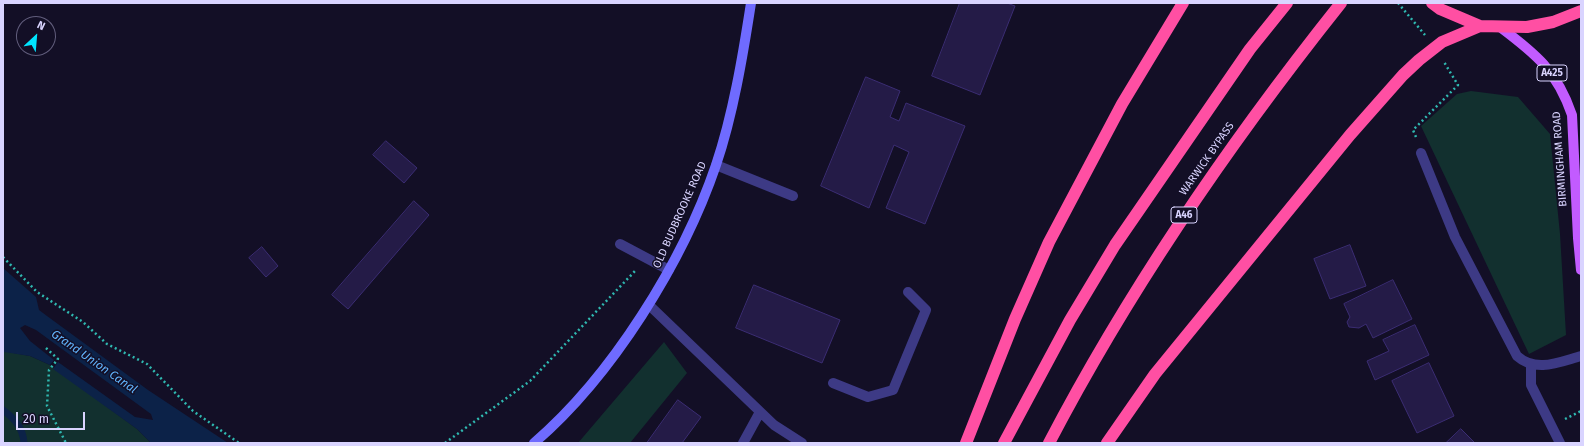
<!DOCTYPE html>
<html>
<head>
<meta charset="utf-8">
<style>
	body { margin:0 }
	#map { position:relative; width:1584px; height:446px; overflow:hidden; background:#130f26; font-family:"Fira Sans",sans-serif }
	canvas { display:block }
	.frame { position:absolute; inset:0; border:4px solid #d9d4ff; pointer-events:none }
	.north { position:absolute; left:16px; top:16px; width:40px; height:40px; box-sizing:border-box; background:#130f26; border:1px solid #625e7d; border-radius:50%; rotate:26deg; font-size:11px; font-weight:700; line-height:16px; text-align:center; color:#d9d4ff }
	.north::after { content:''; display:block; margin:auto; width:14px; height:18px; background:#00e5ff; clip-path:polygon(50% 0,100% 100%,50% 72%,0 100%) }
	.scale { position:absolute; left:16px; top:412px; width:69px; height:18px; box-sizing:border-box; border:2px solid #d9d4ff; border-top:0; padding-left:5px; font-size:12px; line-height:14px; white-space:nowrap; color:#d9d4ff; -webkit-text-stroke:3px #130f26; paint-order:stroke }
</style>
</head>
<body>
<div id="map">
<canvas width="1584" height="446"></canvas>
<div class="frame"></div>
<div class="north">N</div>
<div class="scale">20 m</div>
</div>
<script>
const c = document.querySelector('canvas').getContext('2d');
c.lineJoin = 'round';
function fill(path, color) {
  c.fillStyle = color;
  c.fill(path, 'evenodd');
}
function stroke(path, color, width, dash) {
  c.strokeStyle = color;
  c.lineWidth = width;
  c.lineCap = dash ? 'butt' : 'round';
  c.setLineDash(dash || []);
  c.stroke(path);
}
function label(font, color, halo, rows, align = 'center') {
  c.font = font + ' "Fira Sans",sans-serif';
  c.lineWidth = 3;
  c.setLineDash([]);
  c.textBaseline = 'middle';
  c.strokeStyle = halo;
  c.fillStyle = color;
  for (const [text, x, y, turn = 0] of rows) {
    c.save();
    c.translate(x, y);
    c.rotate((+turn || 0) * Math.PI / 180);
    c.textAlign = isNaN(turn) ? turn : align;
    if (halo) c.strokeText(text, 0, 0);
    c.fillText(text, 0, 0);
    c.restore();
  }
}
const green = new Path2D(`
	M1471,91L1518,97L1550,134L1560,234L1566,335L1529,354L1421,126L1457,94Z
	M664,342L687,373L630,443H578Z
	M3,351L30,356L50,365L137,429L151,443H3Z`);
const water = new Path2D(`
	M3,268L36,297L39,310L47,316L148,390L228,443H151L137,429L53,369L58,362L135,417L153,420L151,414L36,330L25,325L20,328L30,341L54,360L50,365L30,356L4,352Z`);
const stream = new Path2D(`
	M3,410C15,419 23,428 24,443`);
const building = new Path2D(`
	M960,3H1007L1015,6L980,95L932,76Z
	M866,77L900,91L890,117L899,121L906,103L965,126L925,224L886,208L909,152L894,145L869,208L821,186Z
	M386,141L417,168L404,183L373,155Z
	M414,201L429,215L348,309L332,295Z
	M1350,245L1366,286L1330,299L1314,259Z
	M262,247L278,266L266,277L249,258Z
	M1393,280L1412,319L1373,338L1366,324L1359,328L1349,327L1347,322L1350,317L1344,304Z
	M754,285L840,320L822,363L736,328Z
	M1415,325L1429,355L1375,380L1367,361L1389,351L1383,340Z
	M1429,363L1454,416L1417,433L1392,381Z
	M678,400L701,417L682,443H647Z
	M1461,429L1475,443H1446Z`);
const path = new Path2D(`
	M1398,3L1425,35
	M1416,137L1413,130L1458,85L1444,62
	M3,257L37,292L83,322L107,344L147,364L193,411L239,443
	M46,348L58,359L49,370L47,406L66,443
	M1565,419L1581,411
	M445,443L530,381L635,271`);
const lane = new Path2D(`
	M716,165L793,196
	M620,244L669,270
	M649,305L774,425L802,443
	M833,383L868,397L893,390L926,310L908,292
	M743,443L760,412`);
const street = new Path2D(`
	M1421,153L1455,237L1517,356C1536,373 1559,362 1581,356
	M1531,365V385L1560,443`);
const secondary = new Path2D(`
	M534,443C612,376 683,262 716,165C733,115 743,55 751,3`);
const primary = new Path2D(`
	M1500,27C1536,54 1557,71 1572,115L1578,238L1581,270`);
const highway = new Path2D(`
	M1432,3L1440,9L1480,26L1527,27L1553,22L1581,11
	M966,443L1015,319L1049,242L1122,104L1183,3
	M1004,443L1070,320L1115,245L1250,49L1287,3
	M1049,443C1131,286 1231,141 1341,3
	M1107,443L1155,374L1350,135L1403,75L1419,60L1442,42L1480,26`);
const shields = [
	[1552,73,30],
	[1184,215,26]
];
const shieldNames = [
	["A425",1552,73],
	["A46",1184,215]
];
const streetNames = [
	["WARWICK BYPASS",1207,159,-55],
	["BIRMINGHAM ROAD",1560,159,-94],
	["OLD BUDBROOKE ROAD",680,215,-66]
];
const waterNames = [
	["Grand Union Canal",94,362,35]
];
fill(green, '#12302f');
fill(water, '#0c2248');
stroke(stream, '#0c2248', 7);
fill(building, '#241b47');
stroke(building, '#3b2d73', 1);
stroke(path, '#2fb8b0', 2.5, [2, 3]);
stroke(lane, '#3d3a85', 10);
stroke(street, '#3d3a85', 10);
stroke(secondary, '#6f6bff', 10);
stroke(primary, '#c25bff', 10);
stroke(highway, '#ff4fa3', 12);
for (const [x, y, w] of shields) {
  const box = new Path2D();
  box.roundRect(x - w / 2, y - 8, w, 16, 3);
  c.fillStyle = '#130f26';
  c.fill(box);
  stroke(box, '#d9d4ff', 1);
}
label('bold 10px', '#d9d4ff', null, shieldNames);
label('11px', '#d9d4ff', '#130f26', streetNames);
label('italic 12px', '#62b6ff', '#130f26', waterNames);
</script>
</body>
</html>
